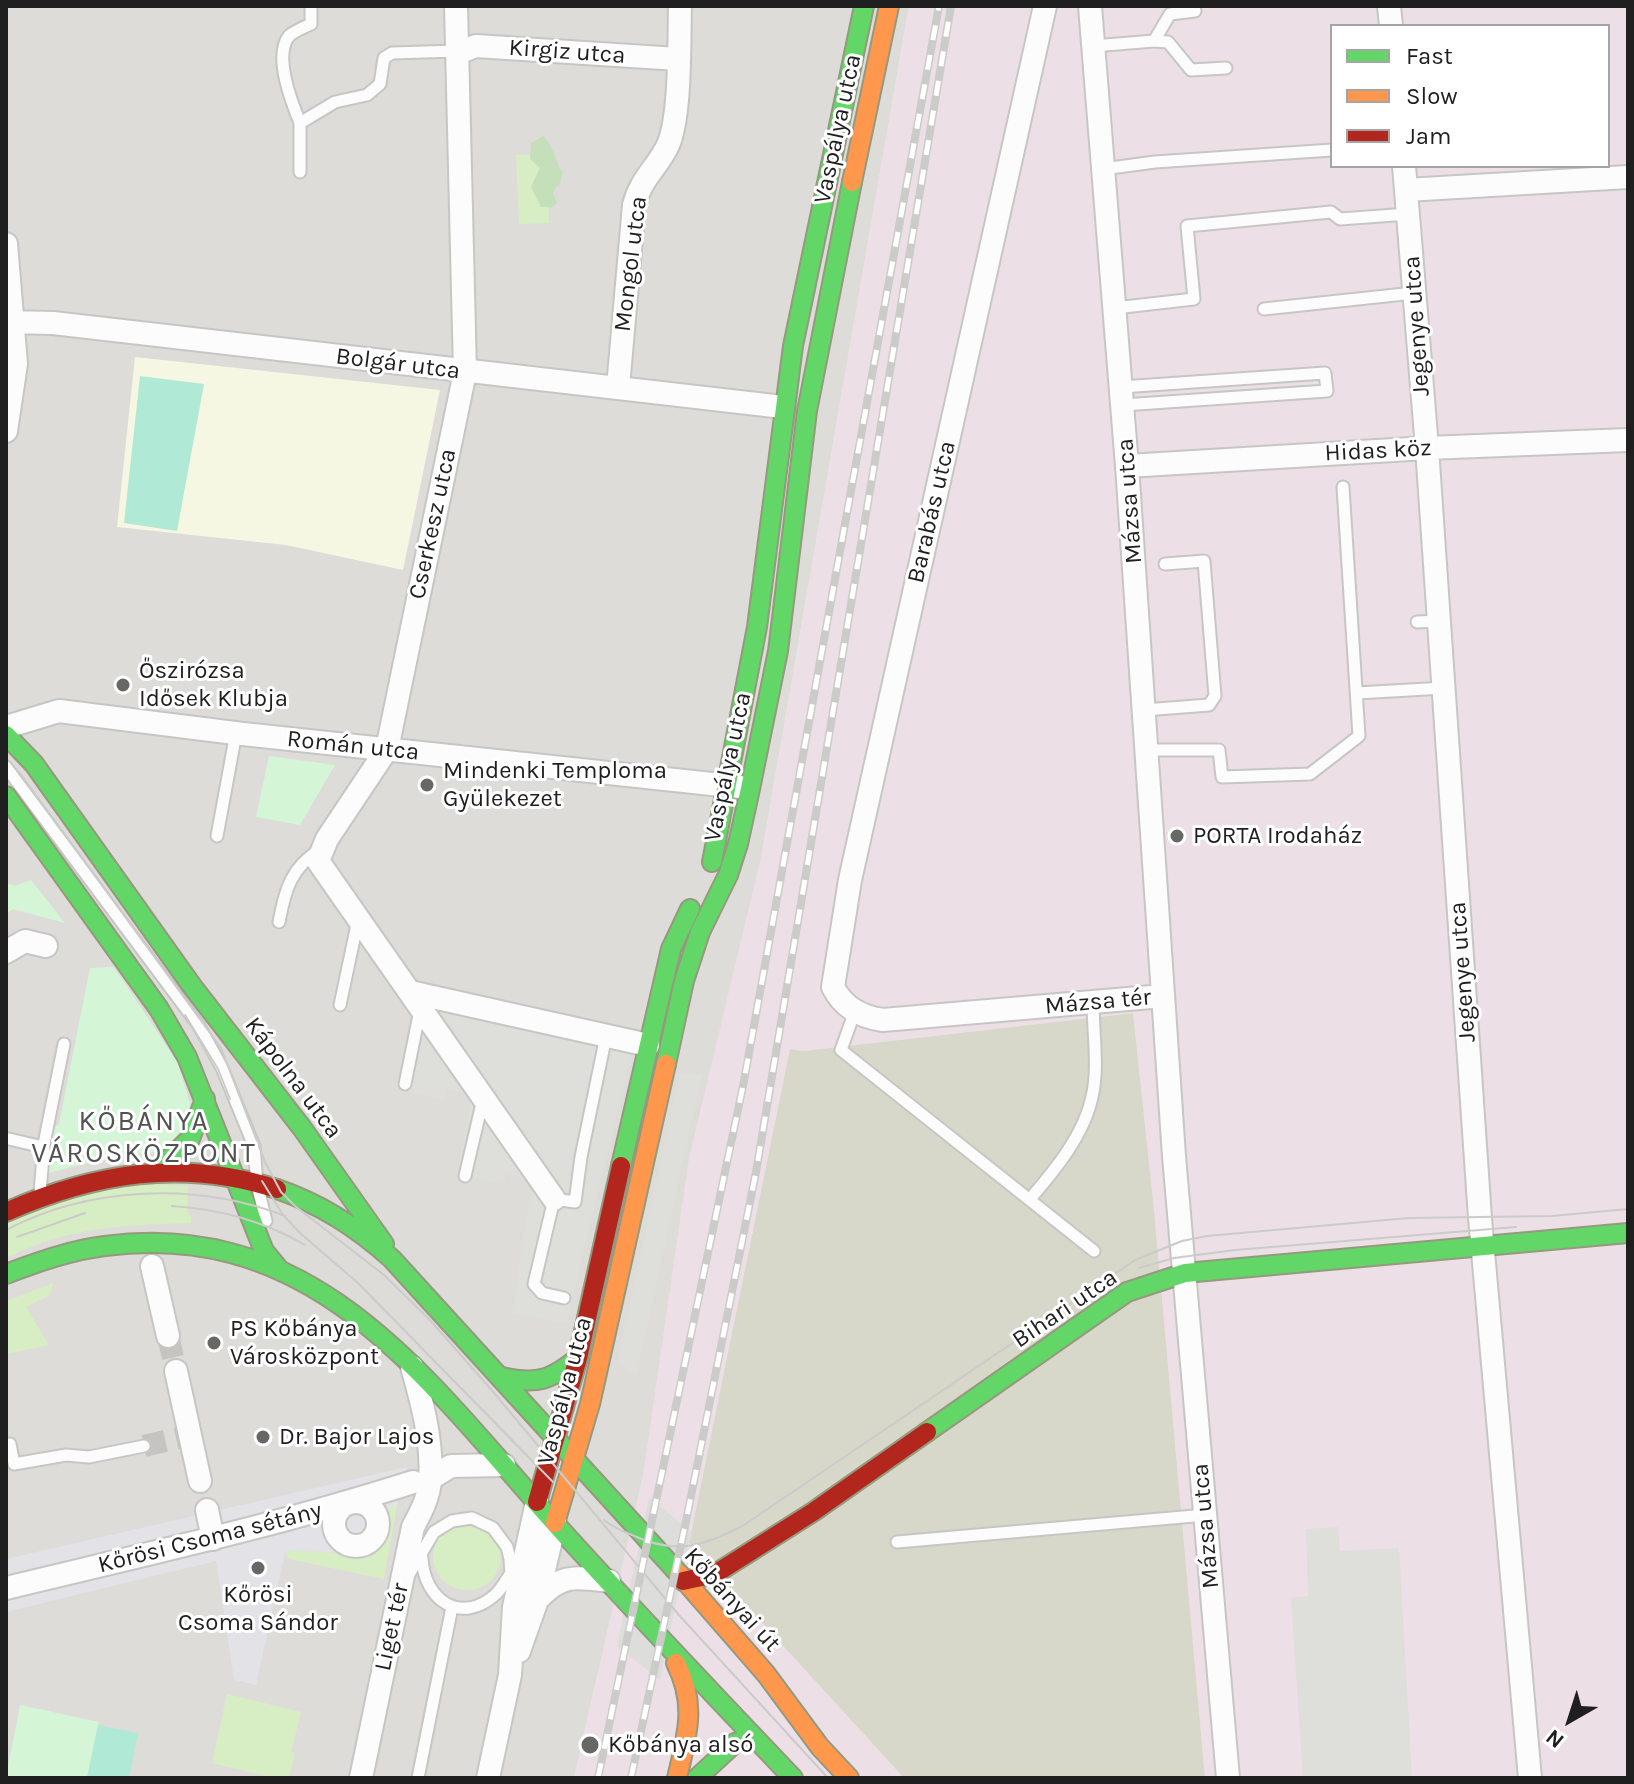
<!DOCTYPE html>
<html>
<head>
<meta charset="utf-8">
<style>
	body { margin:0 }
	#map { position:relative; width:1634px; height:1784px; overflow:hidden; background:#eeede8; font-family:Karla,sans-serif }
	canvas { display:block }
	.frame { position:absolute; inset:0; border:8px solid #1f1f1f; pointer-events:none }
	.legend { position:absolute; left:1330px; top:24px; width:280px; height:144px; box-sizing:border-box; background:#fff; border:2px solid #a5a5a5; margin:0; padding:10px 14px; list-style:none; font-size:24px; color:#1f1f1f }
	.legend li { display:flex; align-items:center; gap:16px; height:40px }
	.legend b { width:40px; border:2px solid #a5a5a5 }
	.north { position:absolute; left:1530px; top:1680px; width:80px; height:80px; -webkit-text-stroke:6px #fff; paint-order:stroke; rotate:219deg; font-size:22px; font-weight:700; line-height:32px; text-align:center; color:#1f1f1f }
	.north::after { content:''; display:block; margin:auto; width:28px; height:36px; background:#1f1f1f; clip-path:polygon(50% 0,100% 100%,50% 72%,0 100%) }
</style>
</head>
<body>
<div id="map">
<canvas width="1634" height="1784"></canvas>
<div class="frame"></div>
<ul class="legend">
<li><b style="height:10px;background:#63d668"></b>Fast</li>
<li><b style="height:10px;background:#ff974d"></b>Slow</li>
<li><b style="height:10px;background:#b3261e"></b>Jam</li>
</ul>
<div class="north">N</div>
</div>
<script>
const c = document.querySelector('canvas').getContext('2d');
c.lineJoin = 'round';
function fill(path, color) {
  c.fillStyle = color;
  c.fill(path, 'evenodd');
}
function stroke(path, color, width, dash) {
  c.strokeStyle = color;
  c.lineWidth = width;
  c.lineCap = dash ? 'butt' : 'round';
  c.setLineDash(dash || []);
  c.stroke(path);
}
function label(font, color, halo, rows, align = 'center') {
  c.font = font + ' Karla,sans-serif';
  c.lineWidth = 6;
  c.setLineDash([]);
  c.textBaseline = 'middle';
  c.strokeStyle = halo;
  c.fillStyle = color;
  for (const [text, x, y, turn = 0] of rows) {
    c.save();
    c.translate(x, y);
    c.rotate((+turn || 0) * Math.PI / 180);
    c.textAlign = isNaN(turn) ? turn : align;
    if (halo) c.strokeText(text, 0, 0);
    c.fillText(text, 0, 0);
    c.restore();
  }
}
const residential = new Path2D(`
	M6,6H909L762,853L643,1476L574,1778H6Z`);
const industrial = new Path2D(`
	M909,6H1628V1778H1205L1154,1209L1133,1013L804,1051L790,1049L689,1543L904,1778H574L643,1476L689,1158L762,853ZM1332,26H1608V166H1332Z`);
const education = new Path2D(`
	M135,357L440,390L403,570L286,545L117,527Z`);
const construction = new Path2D(`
	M1133,1013L1154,1209L1205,1778H904L689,1543L790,1049L804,1051Z`);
const grass = new Path2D(`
	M547,154L549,223L519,224L516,155Z
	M116,1182L188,1186L187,1211L191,1217V1223C123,1225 67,1227 6,1258V1219Z
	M53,1283L50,1295L26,1307L49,1345L6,1354V1301Z
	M397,1505L384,1579L289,1559L285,1553L294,1550L356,1554L381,1537L386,1509Z
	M433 1556a34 34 0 1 1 68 0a34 34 0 1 1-68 0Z
	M227,1694L301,1712L291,1752L295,1753L289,1778H275L212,1763Z`);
const forest = new Path2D(`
	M543,136C555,148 554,160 563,173L560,184L555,188L553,193L557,203L552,207H541L531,187L540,168L530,159L531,143Z`);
const park = new Path2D(`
	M269,756L335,765L300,825L256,817Z
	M31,880L65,923L13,909L6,914V883L15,886Z
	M114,967L178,1063L193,1114L167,1150L94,1161L48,1173L44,1168L54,1128L59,1124L90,968Z
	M20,1705L99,1722L87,1778H6Z`);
const pitch = new Path2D(`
	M140,376L204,384L177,531L124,523Z
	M98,1725L138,1733L129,1778H87Z`);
const parking = new Path2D(`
	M436,987L635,1042L566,1323L513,1313L522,1241L535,1181L506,1174L504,1184L456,1174L473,1095L446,1089L444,1099L395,1089L412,1011Z
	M680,1073L702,1075L636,1377L618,1359Z
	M1338,1527L1340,1551L1399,1548L1412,1778H1303L1291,1598L1308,1596L1306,1529Z`);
const plaza = new Path2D(`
	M407,1467L397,1505L386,1509L381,1537L370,1550L356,1554L294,1550L285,1553L256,1685L234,1680L216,1561L6,1612V1559Z`);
const pier = new Path2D(`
	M649,1498L691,1531L660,1680L617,1646Z`);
const streetTunnel = new Path2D(`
	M168,1336L176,1371
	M144,1446L179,1438`);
const lane = new Path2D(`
	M1154,41L1168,42L1191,70L1226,68
	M1093,46L1154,41L1170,14L1195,11
	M300,123C292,103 273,56 289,36C294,31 305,27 311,24V6
	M1103,169L1155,162L1332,150
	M300,172V123L335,102L367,95L380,84L384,58L392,53L458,51
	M1115,308L1194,299L1187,226L1331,212L1340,219L1408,214
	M1264,309L1414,293
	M1121,387L1325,373L1327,391L1123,405
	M1417,622L1439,621
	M1357,693L1444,688
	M1144,710L1209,705L1215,696L1204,561L1165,564
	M1147,750H1219L1222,777L1310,774L1359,736L1343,487
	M6,767L199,1026L222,1068L254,1146L257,1184L266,1221
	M217,836L236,733
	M279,922C285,890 291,867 321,849
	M340,1005L358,920
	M855,1011L841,1050L1094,1251
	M405,1084L420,1010
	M9,1139L43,1147
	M465,1176L483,1099
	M40,1192L44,1144L64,1044
	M1030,1199C1055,1170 1084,1135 1092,1097C1099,1068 1093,1033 1093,1002
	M564,1298L542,1293L534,1284L554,1199L575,1202L581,1157L606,1036
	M6,1445L10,1444L14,1464L66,1455L89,1457L144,1446
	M897,1542L1206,1515
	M422,1558C424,1600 461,1626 496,1594C502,1588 506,1580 511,1573
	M408,1576L434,1532L452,1521L472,1518L493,1528L507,1547L510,1559L512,1588
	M418,1778L452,1607`);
const street = new Path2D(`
	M456,6L465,372L387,749L327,839L318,861L554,1199
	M1045,6L850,880L833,987C843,1007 861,1017 883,1020L1163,996
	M1090,6L1127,466L1174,1156L1228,1778
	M1389,6L1391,26
	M458,53L476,46L678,59
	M1404,166L1427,448L1480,1218L1530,1778
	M1406,190L1628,177
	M6,244L16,364L6,431
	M6,322L53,323L783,407
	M618,387L634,205C641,178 658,167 668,145C681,116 679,40 680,6
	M1127,466L1427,448L1628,440
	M6,727L59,711L243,734L740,787
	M6,952L25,941L46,946
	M410,992L648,1045
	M152,1266L168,1336
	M176,1371L200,1481
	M431,1478L451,1466L504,1465
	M334 1524a22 22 0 1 1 44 0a22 22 0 1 1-44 0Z
	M207,1510L213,1539
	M6,1588C143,1555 279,1525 413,1482
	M537,1600C562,1573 575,1577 609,1581
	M519,1651L537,1600L555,1523
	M361,1778L413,1527C421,1512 429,1497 430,1480C433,1443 422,1402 412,1367
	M488,1778L510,1675L514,1607L537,1502`);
const fast = new Path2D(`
	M6,735L34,764L192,986L302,1128L384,1244
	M6,796L159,1009L187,1057L264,1251L278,1268
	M712,862L757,627L793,346L864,6
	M666,1064L684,981L700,932L728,875L738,844L750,789L778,651L807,411L852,182
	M621,1166L671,949L690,909
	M155,1172L190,1139L205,1099
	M277,1189C321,1204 357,1227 392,1259L679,1574
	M6,1274C38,1262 71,1250 105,1246C317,1218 429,1383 553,1521C631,1608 712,1693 793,1778
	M502,1377C537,1385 551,1380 578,1358
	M927,1432L1127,1292L1185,1273L1628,1233
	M697,1778L735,1743L753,1737`);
const slow = new Path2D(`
	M852,182L889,6
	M555,1523L590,1404L666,1064
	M679,1574L766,1674L820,1747L849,1778
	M676,1663C697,1705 687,1735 677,1778`);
const jam = new Path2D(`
	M6,1212C94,1173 183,1158 277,1189
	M537,1502L578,1358L621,1166
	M683,1581L715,1574L813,1512L927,1432`);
const tram = new Path2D(`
	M19,772L221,1048L265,1162L281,1192L295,1206L384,1275L429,1319L495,1394L678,1614L828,1778
	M185,1015L218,1069L230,1099
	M262,1181L283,1215L300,1233L358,1283L553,1482
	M172,1206C220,1209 264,1221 305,1245
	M6,1230C90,1186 197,1182 285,1216
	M17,1237L85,1213
	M1139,1268L1174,1258L1235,1250L1516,1227
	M604,1520C612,1527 622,1531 632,1535C675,1555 703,1547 744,1525L1135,1260L1182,1241L1207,1236L1409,1218L1552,1216L1628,1209`);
const rail = new Path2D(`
	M598,1778L743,1086L939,6
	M631,1778L685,1526L756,1172L951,6`);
const markers = [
	[123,685,8,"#676765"],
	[427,785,8,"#676765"],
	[1177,836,8,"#676765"],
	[214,1343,8,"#676765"],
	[263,1437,8,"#676765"],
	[258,1568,8,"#676765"],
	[590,1745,10,"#676765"]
];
const streetNames = [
	["Kirgiz utca",567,52,4],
	["Vaspálya utca",838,129,-78],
	["Mongol utca",631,264,-83],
	["Jegenye utca",1417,326,-94],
	["Bolgár utca",398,364,7],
	["Hidas köz",1378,451,-3],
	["Mázsa utca",1130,501,-94],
	["Barabás utca",932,512,-77],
	["Cserkesz utca",433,524,-78],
	["Román utca",353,746,6],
	["Vaspálya utca",728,767,-78],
	["Jegenye utca",1463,972,-94],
	["Mázsa tér",1098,1002,-5],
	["Kápolna utca",293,1078,53],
	["Bihari utca",1065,1309,-34],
	["Vaspálya utca",565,1391,-75],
	["Mázsa utca",1206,1526,-95],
	["Kőrösi Csoma sétány",210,1538,-14],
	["Kőbányai út",732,1600,48],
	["Liget tér",392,1627,-78]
];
const poiNames = [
	["Őszirózsa",139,671],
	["Idősek Klubja",139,699],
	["Mindenki Temploma",443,771],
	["Gyülekezet",443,799],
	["PORTA Irodaház",1193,836],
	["PS Kőbánya",230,1329],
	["Városközpont",230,1357],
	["Dr. Bajor Lajos",279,1437],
	["Kőrösi",258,1595,"center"],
	["Csoma Sándor",258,1623,"center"],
	["Kőbánya alsó",608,1745]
];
const quarterNames = [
	["KŐBÁNYA",144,1122],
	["VÁROSKÖZPONT",144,1154]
];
fill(residential, '#dddcd9');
fill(industrial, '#ece0e6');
fill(education, '#f6f7e3');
fill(construction, '#d7d8c9');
fill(grass, '#d7eec4');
fill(forest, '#c5dfbb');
fill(park, '#d4f6d7');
fill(pitch, '#b0e9d5');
fill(parking, '#dededb');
fill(plaza, '#e3e2e7');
fill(pier, '#dddddb');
stroke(streetTunnel, '#c5c4c0', 22, [22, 11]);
stroke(lane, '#c6c6c4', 15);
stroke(street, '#c6c6c4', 26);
stroke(fast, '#95997e', 22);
stroke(slow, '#95997e', 22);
stroke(jam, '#95997e', 22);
stroke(lane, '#fcfcfc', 11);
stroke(street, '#fcfcfc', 22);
stroke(fast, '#63d668', 18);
stroke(slow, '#ff974d', 18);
stroke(jam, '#b3261e', 18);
stroke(tram, '#cbcbca', 2);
stroke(rail, '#cbcbca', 8);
stroke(rail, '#fff', 5, [15]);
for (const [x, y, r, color] of markers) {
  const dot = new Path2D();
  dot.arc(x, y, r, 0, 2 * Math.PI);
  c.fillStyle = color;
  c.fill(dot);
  stroke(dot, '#fff', 3);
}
label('24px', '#1f1f1f', '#fff', streetNames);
label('24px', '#1f1f1f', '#fff', poiNames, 'left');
c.letterSpacing = '2px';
label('28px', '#525252', '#fff', quarterNames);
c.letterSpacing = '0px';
</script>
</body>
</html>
